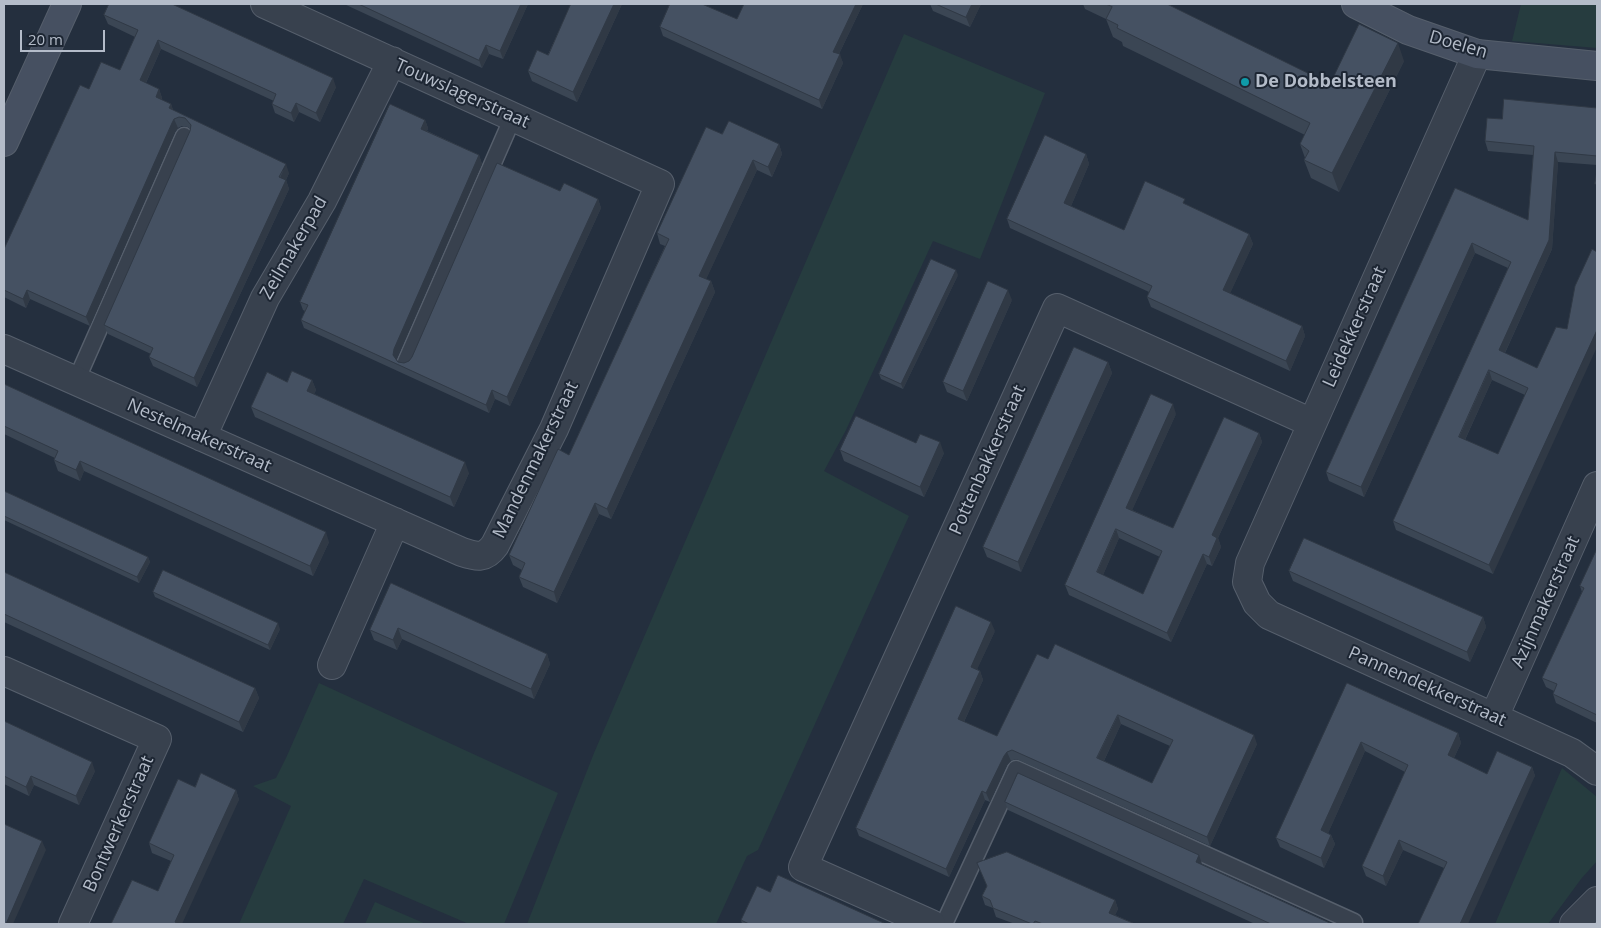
<!DOCTYPE html>
<html>
<head>
<meta charset="utf-8">
<style>
	body { margin:0 }
	#map { position:relative; width:1601px; height:928px; overflow:hidden; background:#242f3e; font-family:"Open Sans",sans-serif }
	canvas { display:block }
	.frame { position:absolute; inset:0; border:5px solid #b4bcc9; pointer-events:none }
	.scale { position:absolute; left:20px; top:30px; width:85px; height:22px; box-sizing:border-box; border:2px solid #b4bcc9; border-top:0; padding-left:6px; font-size:15px; line-height:18px; white-space:nowrap; color:#b4bcc9; -webkit-text-stroke:4px #1d2633; paint-order:stroke }
</style>
</head>
<body>
<div id="map">
<canvas width="1601" height="928"></canvas>
<div class="frame"></div>
<div class="scale">20 m</div>
</div>
<script>
const c = document.querySelector('canvas').getContext('2d');
c.lineJoin = 'round';
function fill(path, color) {
  c.fillStyle = color;
  c.fill(path, 'evenodd');
}
function stroke(path, color, width, dash) {
  c.strokeStyle = color;
  c.lineWidth = width;
  c.lineCap = dash ? 'butt' : 'round';
  c.setLineDash(dash || []);
  c.stroke(path);
}
function label(font, color, halo, rows, align = 'center') {
  c.font = font + ' "Open Sans",sans-serif';
  c.lineWidth = 4;
  c.setLineDash([]);
  c.textBaseline = 'middle';
  c.strokeStyle = halo;
  c.fillStyle = color;
  for (const [text, x, y, turn = 0] of rows) {
    c.save();
    c.translate(x, y);
    c.rotate((+turn || 0) * Math.PI / 180);
    c.textAlign = isNaN(turn) ? turn : align;
    if (halo) c.strokeText(text, 0, 0);
    c.fillText(text, 0, 0);
    c.restore();
  }
}
const green = new Path2D(`
	M1521,4H1597V48L1512,41Z
	M904,34L1045,93L980,259L933,241L846,430L824,471L909,516L758,850L747,856L716,924H527L594,753Z
	M319,683L558,793L504,924H469L364,879L343,924H239L291,806L253,786L276,778L286,758Z
	M1562,768L1597,797V861L1581,879L1548,924H1495Z
	M375,902L426,924H365Z`);
const lane = new Path2D(`
	M406,362L513,117
	M76,381L184,136
	M944,924L1016,769L1354,922`);
const street = new Path2D(`
	M1477,54L1250,563L1247,582L1257,603L1269,615L1572,753L1597,771
	M4,349L462,552C477,557 485,559 495,545L554,429L660,184L265,4
	M202,437L265,298L322,201L392,61
	M332,665L395,522
	M4,671L157,739L73,924
	M1494,717L1597,486
	M931,924L803,867L1057,308L1312,423
	M1574,924L1597,901`);
const secondary = new Path2D(`
	M1356,4L1408,30L1477,54L1597,66
	M4,142L67,4`);
const wall = new Path2D(`
	M344,4H528L503,59L489,54L482,68Z
	M571,4H622L577,102L532,81L528,71L548,55Z
	M744,4H863L839,54L843,63L822,109L663,36L660,27L737,19Z
	M930,4H981L970,27L933,11Z
	M1083,4H1167L1330,84L1404,61L1339,192L1311,178L1304,160L1305,158L1300,144L1305,135L1123,46L1122,42L1113,37L1106,19L1085,9Z
	M104,15L336,87L320,122L299,112L294,122L275,113L272,104L274,101L161,49L146,83L159,89L162,98V100L171,104L173,110L289,173L286,180L289,189L197,387L153,366L149,357L151,354L108,334L104,325L190,131V129L188,127L182,126L178,128L175,132L90,326L30,299L26,308L4,297V249L89,89L120,70L135,37L108,24Z
	M1597,108V165L1558,162L1552,249L1505,353L1537,368L1567,329L1592,249L1493,574L1396,530L1393,521L1508,268L1475,253L1364,497L1329,481L1326,472L1455,188L1528,220L1533,155L1488,151L1485,141L1502,119ZM1492,380L1525,395L1498,454L1465,440Z
	M425,120L428,128L427,131L479,155L482,164L397,358V360L398,362L404,363L409,361L560,191L598,199L601,208L510,406L495,399L489,413L304,328L301,320L305,311L303,310L300,302Z
	M722,134L779,144L782,154L772,177L757,170L706,279L711,281L715,292L611,519L599,514L557,603L523,587L519,577L522,570L513,565L509,555L569,455L665,246L660,244L657,233Z
	M1086,154L1089,164L1071,206L1124,230L1187,205L1249,234L1253,244L1230,293L1302,326L1305,336L1290,371L1151,307L1147,297L1149,292L1010,228L1007,219Z
	M958,275L903,389L881,379L879,374Z
	M1012,300L967,401L947,392L943,382Z
	M1108,362L1112,373L1021,572L987,557L983,547Z
	M312,380L316,390L314,394L469,473L454,507L255,417L251,407L287,382Z
	M4,384L329,542L313,576L84,471L80,481L58,471L54,460L55,458L4,434Z
	M1176,414L1132,510L1173,528L1259,433L1262,442L1218,538L1221,547L1212,566L1207,564L1171,642L1069,595L1065,585ZM1119,538L1160,557L1143,594L1103,575Z
	M916,443L944,453L924,497L844,461L840,450Z
	M4,491L148,557L150,562L139,583L4,520Z
	M1597,549V723L1556,703L1553,694L1554,691L1546,687L1542,678L1582,592L1580,586Z
	M1289,571L1483,617L1486,627L1470,662L1293,581Z
	M4,572L255,688L259,698L243,732L4,622Z
	M391,583L547,654L550,664L534,699L402,639L397,650L374,640L370,630Z
	M153,592L280,629L270,650L155,597Z
	M995,631L977,669L980,671L983,680L964,722L997,736L1048,659L1257,744L1210,846L1016,759L1011,761L1007,765L990,802L985,800L949,877L859,836L856,828ZM1121,724L1170,746L1152,783L1104,761Z
	M1347,683L1458,733L1461,743L1454,758L1487,774L1532,767L1535,776L1444,868L1403,850L1386,886L1366,876L1362,866L1405,772L1365,751L1328,833L1331,835L1335,844L1324,868L1280,847L1276,838Z
	M4,721L95,771L79,805L34,785L29,796L4,784Z
	M195,787L236,790L239,800L158,891L171,861L152,853L149,843Z
	M1005,802L1202,864L1332,924H1255L1008,810Z
	M977,863L1115,900L1118,909L1115,915L1135,924H1015L996,917L993,908L985,905L982,896L987,886Z
	M741,920L886,924H742Z`);
const shadedWall = new Path2D(`
	M521,4H528L503,59L500,51Z
	M614,4H622L577,102L573,92Z
	M856,4H863L836,60L833,52Z
	M972,4H981L970,27L966,17Z
	M158,40L161,49L143,89L140,80Z
	M1398,43L1404,61L1339,192L1332,173Z
	M486,45L489,54L482,68L479,60Z
	M840,54L843,63L822,109L819,100Z
	M333,78L336,87L320,122L316,113Z
	M159,89L162,98L159,106L156,97Z
	M296,103L299,112L294,122L291,113Z
	M171,104L174,113L169,108Z
	M174,119L178,128L175,132L90,326L86,317L172,123Z
	M425,120L428,128L424,137L421,129Z
	M779,144L782,154L772,177L768,167Z
	M1555,152L1558,162L1552,249L1502,359L1499,350Z
	M1086,154L1089,164L1068,213L1064,203Z
	M479,155L482,164L397,358L396,364L393,355L394,349Z
	M753,160L757,170L703,286L699,276Z
	M286,164L289,173L286,180L289,189L197,387L194,378Z
	M598,199L601,208L510,406L507,397Z
	M1249,234L1253,244L1227,300L1223,290Z
	M1472,243L1475,253L1364,497L1361,487Z
	M956,270L958,275L903,389L901,384Z
	M711,281L715,292L611,519L607,509Z
	M27,290L30,299L26,308L23,299Z
	M1008,290L1012,300L967,401L963,391Z
	M1302,326L1305,336L1290,371L1286,361Z
	M1597,330V347L1493,574L1489,565Z
	M1108,362L1112,373L1021,572L1018,562Z
	M1489,370L1492,380L1462,446L1459,437Z
	M312,380L316,390L311,401L307,391Z
	M492,390L495,399L489,413L486,405Z
	M1173,404L1176,414L1129,517L1126,508Z
	M1259,433L1262,442L1218,538L1221,547L1212,566L1209,557L1212,535Z
	M940,442L944,453L924,497L920,487Z
	M80,461L84,471L80,481L76,470Z
	M465,462L469,473L454,507L450,497Z
	M595,503L599,514L557,603L554,592Z
	M1116,529L1119,538L1100,582L1097,572Z
	M326,532L329,542L313,576L310,566Z
	M1203,554L1207,564L1171,642L1167,633Z
	M148,557L150,562L139,583L137,577Z
	M1483,617L1486,627L1470,662L1467,652Z
	M991,622L995,631L974,676L971,667Z
	M278,623L280,629L270,650L268,645Z
	M398,628L402,639L397,650L393,640Z
	M547,654L550,664L534,699L531,689Z
	M980,671L983,680L961,728L958,719Z
	M255,688L259,698L243,732L239,722Z
	M1118,715L1121,724L1101,767L1097,758Z
	M1458,733L1461,743L1451,764L1448,755Z
	M1254,735L1257,744L1210,846L1207,837Z
	M1361,742L1365,751L1325,840L1321,830Z
	M1007,752L1011,761L1007,765L990,802L986,793L1004,756Z
	M92,762L95,771L79,805L76,796Z
	M1532,767L1535,776L1468,924H1460Z
	M31,776L34,785L29,796L26,787Z
	M236,790L239,800L182,924H175V922Z
	M982,791L985,800L949,877L946,869Z
	M1331,835L1335,844L1324,868L1321,858Z
	M1399,840L1403,850L1386,886L1383,876Z
	M42,841L46,850L13,924H6Z
	M1199,855L1202,864L1196,862Z
	M1115,900L1118,909L1112,921L1109,913Z`);
const building = new Path2D(`
	M109,4H172L333,78L316,113L296,103L291,113L272,104L276,94L158,40L140,80L159,89L156,97L171,104L169,108L286,164L279,177L286,180L194,378L149,357L153,348L104,325L190,131L191,125L185,118L179,117L174,119L172,123L86,317L27,290L23,299L4,290V249L80,85L89,89L101,62L120,70L138,30L104,15Z
	M359,4H521L500,51L486,45L479,60Z
	M571,4H614L573,92L528,71L537,50L548,55Z
	M670,4H702L737,19L744,4H856L833,52L840,54L819,100L660,27Z
	M936,4H972L966,17Z
	M1106,4H1167L1330,84L1359,24L1398,43L1332,173L1304,160L1309,151L1300,144L1310,123L1117,28L1118,25L1106,19L1112,7Z
	M1504,99L1597,108V156L1555,152L1549,240L1499,350L1537,368L1556,327L1567,329L1575,286L1592,249L1597,252V330L1489,565L1393,521L1511,262L1472,243L1361,487L1326,472L1455,188L1528,220L1534,146L1485,141L1487,118L1502,119ZM1489,370L1528,388L1498,454L1459,437Z
	M390,104L425,120L421,129L479,155L394,349L393,355L398,362L404,363L409,361L412,357L497,163L560,191L564,183L598,199L507,397L492,390L486,405L301,320L308,305L300,302Z
	M729,121L779,144L768,167L753,160L699,276L711,281L607,509L595,503L554,592L519,577L525,563L509,555L558,449L569,455L645,290L669,239L657,233L706,127L722,134Z
	M1045,135L1086,154L1064,203L1124,230L1145,181L1185,199L1183,203L1249,234L1223,290L1302,326L1286,361L1147,297L1152,286L1007,219Z
	M1597,172V184H1595Z
	M931,259L956,270L901,384L879,374Z
	M988,281L1008,290L963,391L943,382Z
	M1074,347L1108,362L1018,562L983,547Z
	M292,371L312,380L307,391L465,462L450,497L251,407L267,372L287,382Z
	M4,384L326,532L310,566L80,461L76,470L54,460L58,451L4,426Z
	M1151,394L1173,404L1126,508L1173,528L1224,417L1259,433L1212,535L1217,538L1209,557L1203,554L1167,633L1065,585ZM1116,529L1162,551L1143,594L1097,572Z
	M856,416L916,443L920,434L940,442L920,487L840,450Z
	M4,491L148,557L137,577L4,516Z
	M1304,538L1483,617L1467,652L1289,571Z
	M1597,549V715L1553,694L1557,684L1542,678L1584,588L1580,586Z
	M163,570L278,623L268,645L153,592Z
	M4,572L255,688L239,722L4,614Z
	M391,583L547,654L531,689L398,628L393,640L370,630Z
	M956,606L991,622L971,667L980,671L958,719L997,736L1037,654L1048,659L1055,644L1254,735L1207,837L1012,750L1007,752L1004,756L986,793L982,791L946,869L856,828ZM1118,715L1173,740L1152,783L1097,758Z
	M1347,683L1458,733L1448,755L1487,774L1497,751L1532,767L1460,924H1418L1447,862L1399,840L1383,876L1362,866L1408,765L1361,742L1321,830L1331,835L1321,858L1276,838Z
	M4,721L92,762L76,796L31,776L26,787L4,776Z
	M201,773L236,790L175,922L179,924H111L132,880L158,891L174,855L149,843L178,779L195,787Z
	M1018,773L1199,855L1196,862L1332,924H1271L1005,802Z
	M4,824L42,841L6,924H4Z
	M1007,852L1115,900L1109,913L1135,924H1043L1035,921L1033,924H1032L993,908L990,900L982,896L987,886L977,863Z
	M778,875L886,924H749L741,920L757,886L770,892Z`);
const markers = [
	[1245,82,5,"#0f9aa8"]
];
const streetNames = [
	["Doelen",1458,45,16],
	["Touwslagerstraat",462,94,24],
	["Zeilmakerpad",294,248,-60],
	["Leidekkerstraat",1355,327,-66],
	["Nestelmakerstraat",199,436,24],
	["Mandenmakerstraat",536,460,-64],
	["Pottenbakkerstraat",988,460,-66],
	["Azijnmakerstraat",1546,602,-66],
	["Pannendekkerstraat",1427,687,24],
	["Bontwerkerstraat",119,824,-66]
];
const poiNames = [
	["De Dobbelsteen",1255,82]
];
fill(green, '#263c3f');
stroke(lane, '#565f6c', 19);
stroke(street, '#565f6c', 30);
stroke(secondary, '#565f6c', 30);
stroke(lane, '#38414e', 16);
stroke(street, '#38414e', 28);
stroke(secondary, '#465061', 28);
fill(wall, '#3b4654');
fill(shadedWall, '#303945');
fill(building, '#455162');
stroke(building, '#303945', 1);
for (const [x, y, r, color] of markers) {
  const dot = new Path2D();
  dot.arc(x, y, r, 0, 2 * Math.PI);
  c.fillStyle = color;
  c.fill(dot);
  stroke(dot, '#1d2633', 2);
}
label('18px', '#b4bcc9', '#1d2633', streetNames);
label('bold 18px', '#b4bcc9', '#1d2633', poiNames, 'left');
</script>
</body>
</html>
